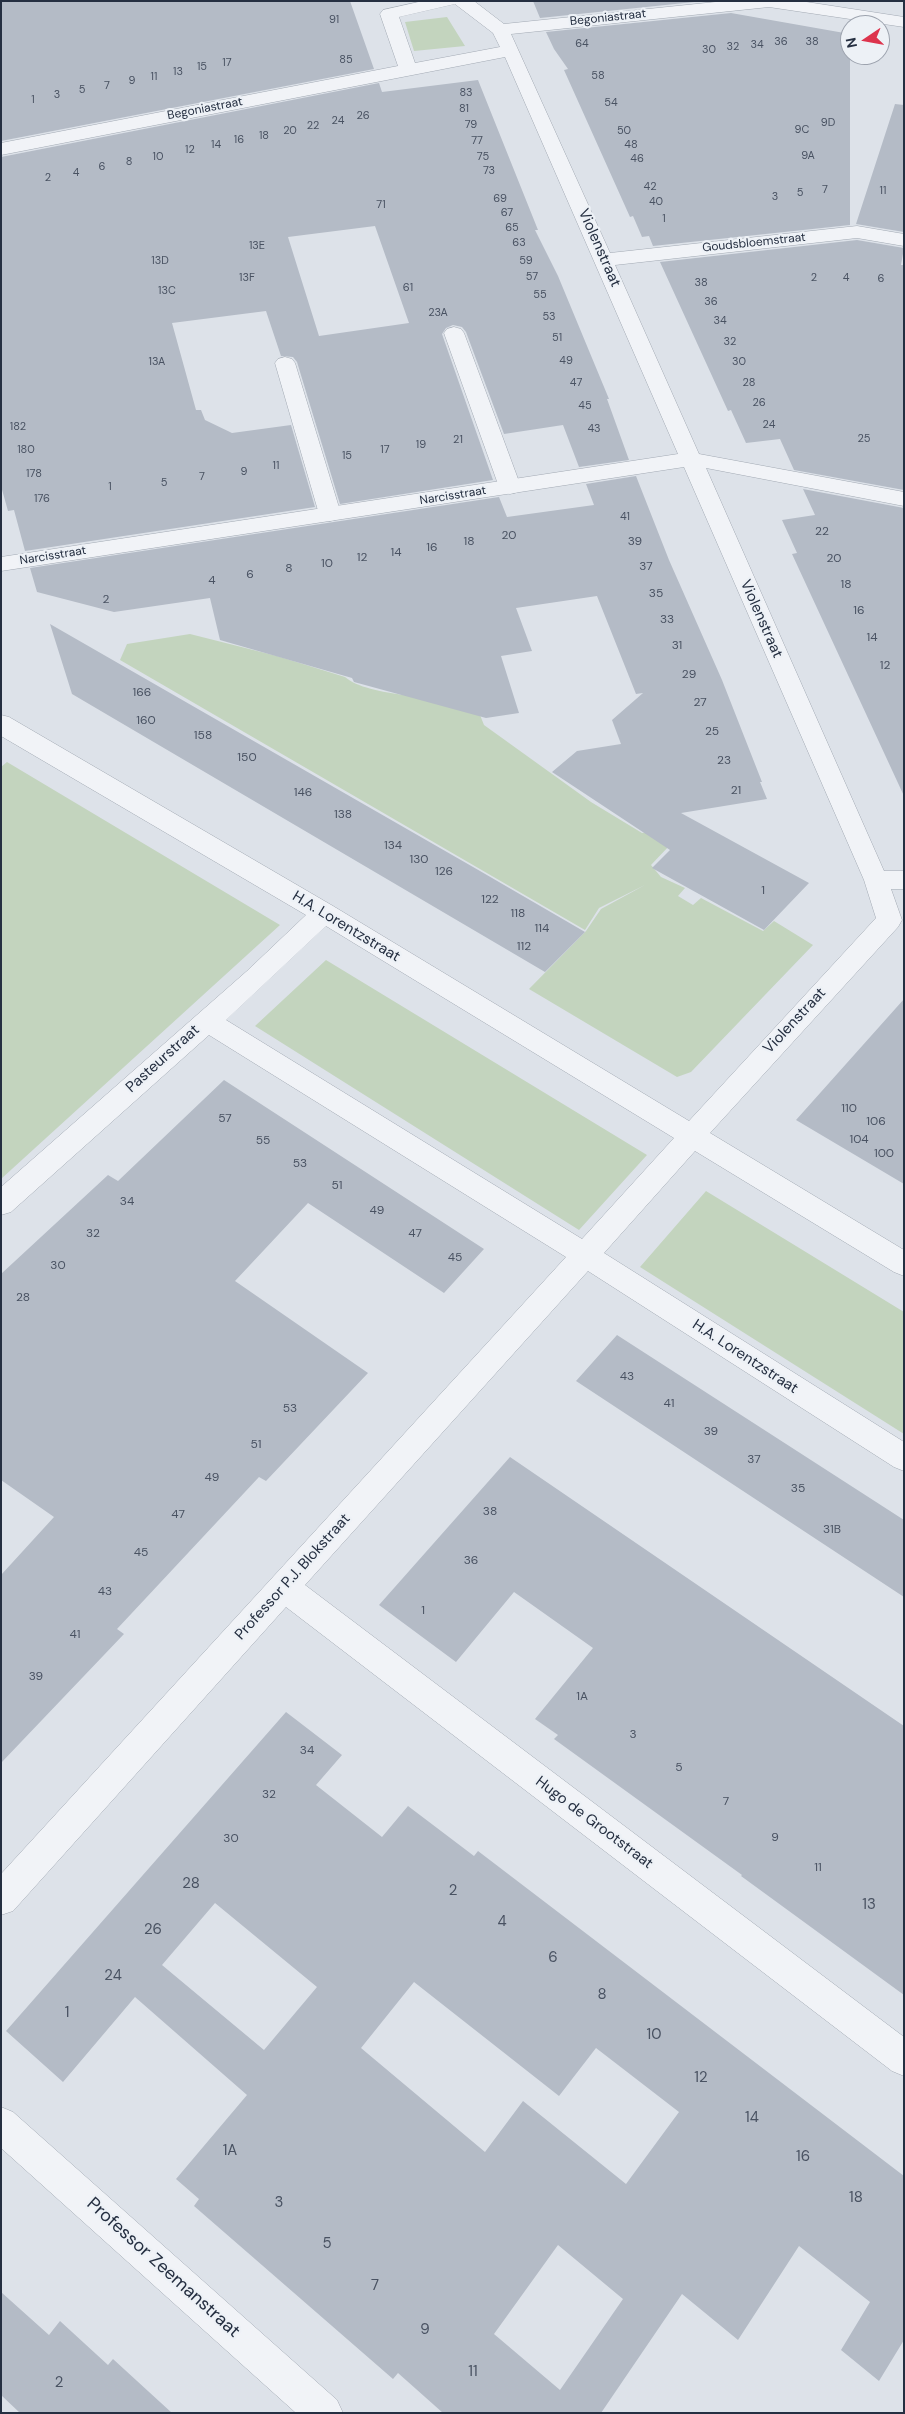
<!DOCTYPE html>
<html>
<head>
<meta charset="utf-8">
<style>
	body { margin:0 }
	#map { position:relative; width:905px; height:2414px; overflow:hidden; background:#dde2e9; font-family:"DM Sans",sans-serif }
	canvas { display:block }
	.frame { position:absolute; inset:0; border:2px solid #252f41; pointer-events:none }
	.north { position:absolute; left:840px; top:15px; width:50px; height:50px; box-sizing:border-box; background:#edf1f6; border:1px solid #9da3ae; border-radius:50%; rotate:258deg; font-size:14px; font-weight:700; line-height:20px; text-align:center; color:#252f41 }
	.north::after { content:''; display:block; margin:auto; width:18px; height:22px; background:#dd344d; clip-path:polygon(50% 0,100% 100%,50% 72%,0 100%) }
</style>
</head>
<body>
<div id="map">
<canvas width="905" height="2414"></canvas>
<div class="frame"></div>
<div class="north">N</div>
</div>
<script>
const c = document.querySelector('canvas').getContext('2d');
c.lineJoin = 'round';
function fill(path, color) {
  c.fillStyle = color;
  c.fill(path, 'evenodd');
}
function stroke(path, color, width, dash) {
  c.strokeStyle = color;
  c.lineWidth = width;
  c.lineCap = dash ? 'butt' : 'round';
  c.setLineDash(dash || []);
  c.stroke(path);
}
function label(font, color, halo, rows, align = 'center') {
  c.font = font + ' "DM Sans",sans-serif';
  c.lineWidth = 4.5;
  c.setLineDash([]);
  c.textBaseline = 'middle';
  c.strokeStyle = halo;
  c.fillStyle = color;
  for (const [text, x, y, turn = 0] of rows) {
    c.save();
    c.translate(x, y);
    c.rotate((+turn || 0) * Math.PI / 180);
    c.textAlign = isNaN(turn) ? turn : align;
    if (halo) c.strokeText(text, 0, 0);
    c.fillText(text, 0, 0);
    c.restore();
  }
}
const green = new Path2D(`
	M447,17L465,46L414,51L405,22Z
	M190,634L277,656L345,677C368,697 443,698 474,700L484,725L591,802L642,833L689,825L651,865L661,877L685,888L678,896L693,905L701,898L763,931L774,921L813,945L691,1072L677,1077L529,989L586,931L601,909L645,885L599,908L585,930L120,660L127,644Z
	M7,762L280,925L1,1179V767Z
	M326,960L647,1155L579,1230L255,1026Z
	M706,1191L904,1312V1434L640,1267Z`);
const building = new Path2D(`
	M1,1H350L374,69L1,141Z
	M533,1H704L540,18Z
	M731,13L850,34V225L653,246L649,236L642,237L633,216L630,217L564,70L568,69L554,49L546,32Z
	M478,80L538,230H535L558,276L609,399H607L629,460L579,467L563,425L504,434L466,332L462,327L453,325L446,328L442,334L493,480L340,504L297,362L293,357L281,356L266,311L172,323L196,410H201L205,420L232,433L291,425L315,507L25,551L14,510L8,511L1,486V157L379,83L382,92ZM375,226L409,323L319,336L288,237Z
	M895,104L904,105V232L856,224Z
	M857,240L904,248L901,265H904V490L794,470L780,439L746,443L731,410L728,411L660,262Z
	M636,476L669,560L722,680L762,782H760L767,799L681,813L809,883L764,930L652,868L670,850L552,772L577,751L621,744L612,720L643,693L636,694L597,596L516,608L532,651L501,656L519,713L486,718L354,682L352,678L220,640L210,598L114,612L37,592L30,568L499,497L507,517L594,505L586,484Z
	M803,489L904,508V796L792,554L797,553L782,520L815,515Z
	M50,624L480,871L585,932L545,972L72,694Z
	M904,999V1184L796,1120Z
	M224,1080L484,1249L444,1293L308,1203L235,1281L368,1373L266,1481L259,1477L117,1629L124,1634L1,1763V1575L54,1517L1,1480V1274L108,1175L118,1181Z
	M617,1335L904,1520V1597L576,1381Z
	M510,1457L904,1726V1995L741,1876L742,1875L554,1739L558,1735L535,1719L593,1648L514,1592L456,1662L379,1605Z
	M286,1712L342,1755L316,1785L382,1837L408,1806L474,1856L478,1851L904,2176V2340L879,2381L841,2350L870,2302L799,2246L738,2340L682,2294L601,2413H443L398,2373L393,2379L194,2206L199,2199L176,2179L247,2095L135,1997L63,2082L6,2031ZM215,1903L317,1987L264,2050L162,1965ZM414,1982L559,2096L596,2048L679,2112L626,2184L523,2101L485,2152L361,2048ZM558,2245L623,2299L560,2390L494,2334Z
	M1,2292L49,2335L60,2321L108,2365L113,2359L172,2413H20L1,2395Z`);
const service = new Path2D(`
	M454,327L461,329L464,333L521,487L518,492L510,494L502,492L499,487L444,333L447,329Z
	M285,357L292,359L295,363L341,514L338,519L330,521L322,519L319,514L275,363L278,359Z`);
const minor = new Path2D(`
	M423,1H474L504,24L725,1H800L904,17V27L769,7L511,34L610,253L857,226L904,234V246L857,238L615,265L699,454L904,492V506L706,468L884,871H904V889H891L902,920L898,927L710,1133L904,1250V1276L894,1272L695,1151L604,1253L904,1442V1471L894,1467L588,1271L305,1585L904,2037V2076L892,2071L286,1607L13,1911L1,1915V1874L566,1257L209,1035L11,1212L1,1215V1187L247,971L306,915L1,736V715L9,717L333,906L689,1121L876,918L864,880L684,467L1,571V557L678,454L505,57L1,155V143L398,66L380,14L383,10ZM455,4L493,33L500,47L415,63L399,17ZM326,926L674,1138L582,1239L226,1020Z
	M1,2107L13,2112L337,2400L343,2413H296L1,2148Z`);
const farNumbernames = [
	["91",334,20],
	["36",781,42],
	["38",812,42],
	["64",582,44],
	["34",757,45],
	["32",733,47],
	["30",709,50],
	["85",346,60],
	["17",227,63],
	["15",202,67],
	["13",178,72],
	["58",598,76],
	["11",154,77],
	["9",132,81],
	["7",107,86],
	["5",82,90],
	["83",466,93],
	["3",57,95],
	["1",33,100],
	["54",611,103],
	["81",464,109],
	["26",363,116],
	["24",338,121],
	["9D",828,123],
	["79",471,125],
	["22",313,126],
	["9C",802,130],
	["20",290,131],
	["50",624,131],
	["18",264,136],
	["16",239,140],
	["77",477,141],
	["14",216,145],
	["48",631,145],
	["12",190,150],
	["9A",808,156],
	["10",158,157],
	["75",483,157],
	["46",637,159],
	["8",129,162],
	["6",102,167],
	["73",489,171],
	["4",76,173],
	["2",48,178],
	["42",650,187],
	["7",825,190],
	["11",883,191],
	["5",800,193],
	["3",775,197],
	["69",500,199],
	["40",656,202],
	["71",381,205],
	["67",507,213],
	["1",664,219],
	["65",512,228],
	["63",519,243],
	["13E",257,246],
	["13D",160,261],
	["59",526,261],
	["57",532,277],
	["13F",247,278],
	["2",814,278],
	["4",846,278],
	["6",881,279],
	["38",701,283],
	["61",408,288],
	["13C",167,291],
	["55",540,295],
	["36",711,302],
	["23A",438,313],
	["53",549,317],
	["34",720,321],
	["51",557,338],
	["32",730,342],
	["49",566,361],
	["13A",157,362],
	["30",739,362],
	["47",576,383],
	["28",749,383],
	["26",759,403],
	["45",585,406],
	["24",769,425],
	["182",18,427],
	["43",594,429],
	["25",864,439],
	["21",458,440],
	["19",421,445],
	["180",26,450],
	["17",385,450],
	["15",347,456],
	["11",276,466],
	["9",244,472],
	["178",34,474],
	["7",202,477],
	["5",164,483],
	["1",110,487],
	["176",42,499],
	["41",625,517]
];
const farStreetnames = [
	["Begoniastraat",608,18,-6],
	["Begoniastraat",205,109,-11],
	["Goudsbloemstraat",754,243,-6],
	["Narcisstraat",453,496,-9],
	["Narcisstraat",53,556,-9]
];
const numberNames = [
	["22",822,532],
	["20",509,536],
	["18",469,542],
	["39",635,542],
	["16",432,548],
	["14",396,553],
	["12",362,558],
	["20",834,559],
	["10",327,564],
	["37",646,567],
	["8",289,569],
	["6",250,575],
	["4",212,581],
	["18",846,585],
	["35",656,594],
	["2",106,600],
	["16",859,611],
	["33",667,620],
	["14",872,638],
	["31",677,646],
	["12",885,666],
	["29",689,675],
	["166",142,693],
	["27",700,703],
	["160",146,721],
	["25",712,732],
	["158",203,736],
	["150",247,758],
	["23",724,761],
	["21",736,791],
	["146",303,793],
	["138",343,815],
	["134",393,846],
	["130",419,860],
	["126",444,872],
	["1",763,891],
	["122",490,900],
	["118",518,914],
	["114",542,929],
	["112",524,947],
	["110",849,1109],
	["57",225,1119],
	["106",876,1122],
	["104",859,1140],
	["55",263,1141],
	["100",884,1154],
	["53",300,1164],
	["51",337,1186],
	["34",127,1202],
	["49",377,1211],
	["32",93,1234],
	["47",415,1234],
	["45",455,1258],
	["30",58,1266],
	["28",23,1298],
	["43",627,1377],
	["41",669,1404],
	["53",290,1409],
	["39",711,1432],
	["51",256,1445],
	["37",754,1460],
	["49",212,1478],
	["35",798,1489],
	["38",490,1512],
	["47",178,1515],
	["31B",832,1530],
	["45",141,1553],
	["36",471,1561],
	["43",105,1592],
	["1",423,1611],
	["41",75,1635],
	["39",36,1677],
	["1A",582,1697],
	["3",633,1735],
	["34",307,1751],
	["5",679,1768],
	["32",269,1795],
	["7",726,1802],
	["9",775,1838],
	["30",231,1839],
	["11",818,1868]
];
const streetNames = [
	["Violenstraat",599,248,66],
	["Violenstraat",761,619,66],
	["H.A. Lorentzstraat",346,927,31],
	["Violenstraat",795,1021,-47],
	["Pasteurstraat",163,1059,-42],
	["H.A. Lorentzstraat",745,1357,33],
	["Professor P.J. Blokstraat",293,1577,-48],
	["Hugo de Grootstraat",594,1823,37]
];
const nearNumbernames = [
	["28",191,1884],
	["2",453,1891],
	["13",869,1905],
	["4",502,1922],
	["26",153,1930],
	["6",553,1958],
	["24",113,1976],
	["8",602,1995],
	["1",67,2013],
	["10",654,2035],
	["12",701,2078],
	["14",752,2118],
	["1A",230,2151],
	["16",803,2157],
	["18",856,2198],
	["3",279,2203],
	["5",327,2244],
	["7",375,2286],
	["9",425,2330],
	["11",473,2372],
	["2",59,2383]
];
const nearStreetnames = [
	["Professor Zeemanstraat",163,2268,42]
];
fill(green, '#c3d4be');
fill(building, '#b4bbc6');
stroke(service, '#a2a9b3', 1);
stroke(minor, '#a2a9b3', 1);
fill(service, '#f1f3f7');
fill(minor, '#f1f3f7');
label('11px', '#495262', null, farNumbernames);
label('12px', '#252f41', '#edf1f6', farStreetnames);
label('12px', '#495262', null, numberNames);
label('15px', '#252f41', '#edf1f6', streetNames);
label('15px', '#495262', null, nearNumbernames);
label('18px', '#252f41', '#edf1f6', nearStreetnames);
</script>
</body>
</html>
